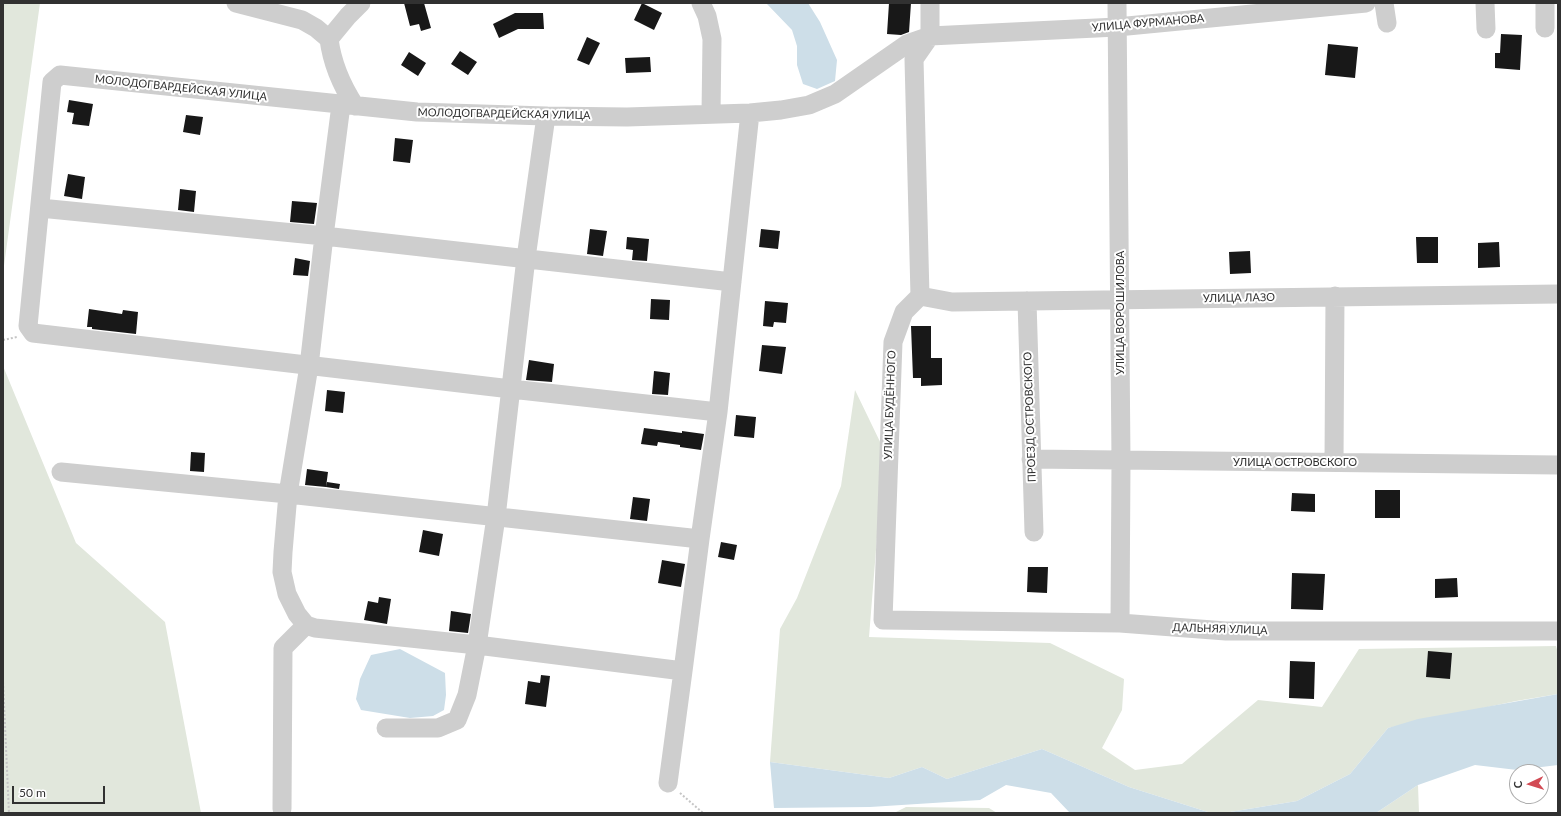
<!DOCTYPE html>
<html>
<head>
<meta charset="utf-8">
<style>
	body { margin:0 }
	#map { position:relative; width:1561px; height:816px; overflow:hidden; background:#fff; font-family:Lato,sans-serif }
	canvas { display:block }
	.frame { position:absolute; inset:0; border:4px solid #313131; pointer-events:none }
	.north { position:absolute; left:1509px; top:764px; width:40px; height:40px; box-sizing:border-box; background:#fff; border:1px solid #adadad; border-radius:50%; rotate:266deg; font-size:11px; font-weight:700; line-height:16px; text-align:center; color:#313131 }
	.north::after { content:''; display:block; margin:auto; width:14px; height:18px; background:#d24a54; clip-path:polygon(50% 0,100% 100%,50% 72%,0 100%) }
	.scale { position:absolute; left:12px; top:786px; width:93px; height:18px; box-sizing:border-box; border:2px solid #313131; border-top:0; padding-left:5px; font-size:12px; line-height:14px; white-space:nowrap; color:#313131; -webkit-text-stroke:3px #fff; paint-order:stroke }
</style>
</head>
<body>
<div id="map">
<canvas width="1561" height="816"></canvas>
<div class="frame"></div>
<div class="north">С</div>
<div class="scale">50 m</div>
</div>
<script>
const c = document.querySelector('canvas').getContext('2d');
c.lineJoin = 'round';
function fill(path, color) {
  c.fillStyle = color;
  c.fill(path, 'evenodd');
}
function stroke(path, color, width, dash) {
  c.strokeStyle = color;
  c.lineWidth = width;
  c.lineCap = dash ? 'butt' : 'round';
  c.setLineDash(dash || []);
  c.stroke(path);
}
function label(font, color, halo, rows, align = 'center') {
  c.font = font + ' Lato,sans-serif';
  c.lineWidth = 4;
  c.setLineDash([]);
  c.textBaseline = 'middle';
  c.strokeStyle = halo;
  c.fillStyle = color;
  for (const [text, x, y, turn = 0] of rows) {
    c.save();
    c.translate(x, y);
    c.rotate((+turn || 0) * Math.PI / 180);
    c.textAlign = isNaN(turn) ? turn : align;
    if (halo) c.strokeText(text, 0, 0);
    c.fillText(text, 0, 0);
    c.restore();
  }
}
const green = new Path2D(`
	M3,3H40L3,273Z
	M3,366L76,543L165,622L201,813H3Z
	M855,390L884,450L869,637L1050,643L1124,679L1122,710L1102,748L1135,770L1182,764L1258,700L1322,707L1359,649L1556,646L1558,653V694L1516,701L1388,728L1350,774L1297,801L1224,813H1211L1129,787L1042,749L947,779L922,767L889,778L770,762L780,629L797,598L841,486Z
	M1418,785L1419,813H1376Z
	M906,807L989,808L997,813H894Z`);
const water = new Path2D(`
	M766,3H808L820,22L837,60L835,81L817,89L803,84L797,65V46L792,30Z
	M400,649L445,673L446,695L444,710L433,716L410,718L361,710L356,699L360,679L371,655Z
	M1558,694V765L1517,770L1475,765L1418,785L1376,813H1224L1297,801L1350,774L1388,728L1418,719Z
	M1042,749L1129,787L1211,813H1070L1051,793L1006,785L980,800L870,807L774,808L770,762L889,778L922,767L947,779Z`);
const building = new Path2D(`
	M404,3H424L431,28L421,31L419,24L410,26Z
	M642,3L662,13L654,30L634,20Z
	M889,3H911L909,32L901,35L887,34Z
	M515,13H543L544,29H518L499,38L493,24Z
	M1501,34L1522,35L1520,70L1495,68V53H1500Z
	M587,37L600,43L589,65L577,60Z
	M1328,44L1358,47L1355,78L1325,75Z
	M460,51L477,62L468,75L451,64Z
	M409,52L426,63L418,76L401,65Z
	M650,57L651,72L626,73L625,58Z
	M69,100L93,104L89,126L72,124L74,113L67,112Z
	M186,115L203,117L200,135L183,132Z
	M395,138L413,140L410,163L393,161Z
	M68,174L85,177L82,199L64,196Z
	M180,189L196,191L194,212L178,210Z
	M292,201L317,203L314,224L290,222Z
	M590,229L607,231L603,256L587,254Z
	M761,229L780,231L778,249L759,247Z
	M627,237L649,239L647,261L632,260L633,250L626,249Z
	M1416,237H1438V263H1417Z
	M1499,242L1500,267L1478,268V243Z
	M1250,251L1251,273L1230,274L1229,252Z
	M295,258L310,261L308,276L293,275Z
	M651,299L670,300L669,320L650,319Z
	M765,301L788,303L786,323L774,322L773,327L763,326Z
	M89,309L122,314L123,310L138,312L136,334L92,329V327H87Z
	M911,326H931V358H942V385L921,386V378H913Z
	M762,345L786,347L782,374L759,371Z
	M529,360L554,364L552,382L526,380Z
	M654,371L670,373L668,395L652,394Z
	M327,390L345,392L343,413L325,411Z
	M736,415L756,417L754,438L734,436Z
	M644,428L682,433V431L704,434L701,450L680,447V445L658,442L657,446L641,444Z
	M191,452L205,453L204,472L190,471Z
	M307,469L328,472L326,487L305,485Z
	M327,482L340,484L339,489L326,487Z
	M1375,490H1400V518H1375Z
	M1292,493L1315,494V512L1291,511Z
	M633,497L650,499L647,521L630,519Z
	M423,530L443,534L439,556L419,552Z
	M721,542L737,545L734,560L718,557Z
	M662,560L685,564L681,587L658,583Z
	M1028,567H1048L1047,593L1027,592Z
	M1292,573L1325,574L1323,610L1291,609Z
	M1457,578L1458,597L1435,598V579Z
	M379,597L391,599L387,624L364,620L368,601L378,603Z
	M451,611L471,614L468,633L449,631Z
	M1428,651L1452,653L1450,679L1426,677Z
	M1290,661L1315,662L1314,699L1289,698Z
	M541,675L550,676L546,707L525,704L528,681L540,683Z`);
const path = new Path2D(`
	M3,340L17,337
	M3,682L9,813
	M680,793L703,813`);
const minor = new Path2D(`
	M236,3L302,20L316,28L329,39
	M701,3L707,16L712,39L711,114
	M1117,3L1121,461L1120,623
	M1384,3L1387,23
	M1485,3L1486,29
	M1545,3V28
	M930,36L914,59L920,296L904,312L893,342L883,620L1120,623L1226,631H1558
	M930,36V3
	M341,105L324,236L309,366L288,494L283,552L282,572L287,594L297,614L306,625L315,628L477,645L683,671L700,539L718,412L750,113
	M355,106C342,86 332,63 329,39L348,16L361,3
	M40,208L324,236L732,282
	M920,296L952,302L1558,294
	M1027,301L1034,532
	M718,412L511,389L33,333L28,326L52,82L60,75L417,112L546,116L627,117L750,113L781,110L809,105L835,94L907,44L930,36L1117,27L1366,3
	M1031,459L1558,465
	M1334,462L1335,296
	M61,472L288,494L700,539
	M386,728H438L457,720L467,695L477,645L496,517L526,258L546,116
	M668,783L683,671
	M282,809L283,648L306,625`);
const streetNames = [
	["УЛИЦА ФУРМАНОВА",1148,23,-5],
	["МОЛОДОГВАРДЕЙСКАЯ УЛИЦА",181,88,6],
	["МОЛОДОГВАРДЕЙСКАЯ УЛИЦА",504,114,1],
	["УЛИЦА ЛАЗО",1239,298,-1],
	["УЛИЦА ВОРОШИЛОВА",1120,313,-90],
	["УЛИЦА БУДЁННОГО",890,405,-88],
	["ПРОЕЗД ОСТРОВСКОГО",1030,417,-92],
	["УЛИЦА ОСТРОВСКОГО",1295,462],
	["ДАЛЬНЯЯ УЛИЦА",1220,629,2]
];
fill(green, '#e1e7dc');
fill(water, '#cddee8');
fill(building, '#181818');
stroke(path, '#c5c5c5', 2, [2, 2]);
stroke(minor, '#cecece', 19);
label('11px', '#313131', '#fff', streetNames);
</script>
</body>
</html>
